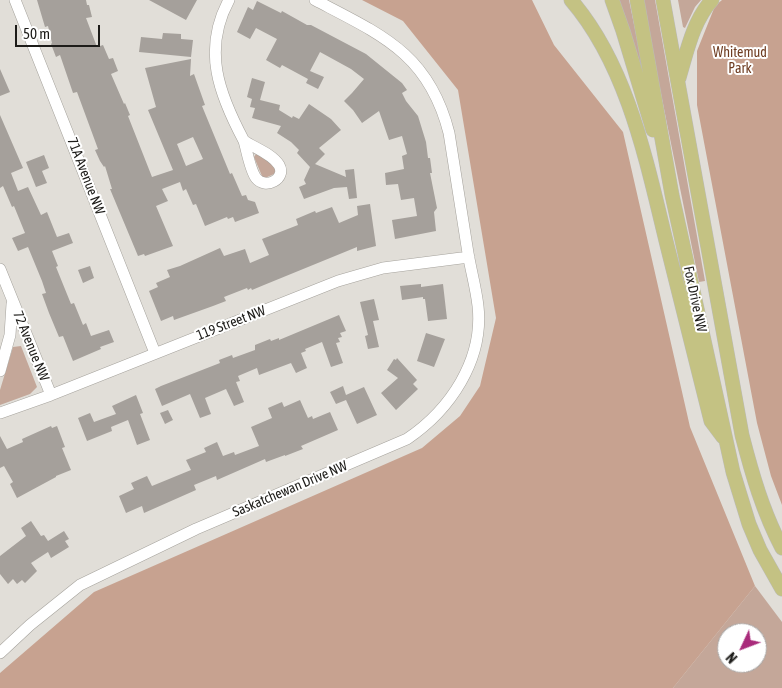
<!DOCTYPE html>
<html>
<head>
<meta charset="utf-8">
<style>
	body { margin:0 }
	#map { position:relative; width:782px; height:688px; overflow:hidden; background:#e1ded8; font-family:"Asap Condensed",sans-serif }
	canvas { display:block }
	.north { position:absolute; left:717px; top:623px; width:50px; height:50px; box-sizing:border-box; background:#fff; border:1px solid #a5a4a3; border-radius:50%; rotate:227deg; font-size:14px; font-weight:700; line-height:20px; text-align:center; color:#1d1c19 }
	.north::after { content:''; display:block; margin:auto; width:18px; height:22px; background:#a92b7b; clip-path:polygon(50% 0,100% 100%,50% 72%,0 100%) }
	.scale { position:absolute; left:15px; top:25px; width:85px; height:22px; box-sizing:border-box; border:2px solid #1d1c19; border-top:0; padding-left:6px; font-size:15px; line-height:18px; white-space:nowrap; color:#1d1c19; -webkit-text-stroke:4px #fff; paint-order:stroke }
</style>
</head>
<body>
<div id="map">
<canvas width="782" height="688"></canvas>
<div class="north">N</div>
<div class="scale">50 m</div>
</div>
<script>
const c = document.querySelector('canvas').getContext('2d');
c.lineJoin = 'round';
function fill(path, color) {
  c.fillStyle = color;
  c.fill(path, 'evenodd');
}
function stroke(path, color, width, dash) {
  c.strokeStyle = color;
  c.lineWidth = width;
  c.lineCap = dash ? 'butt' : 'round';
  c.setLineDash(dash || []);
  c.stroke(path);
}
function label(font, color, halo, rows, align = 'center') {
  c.font = font + ' "Asap Condensed",sans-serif';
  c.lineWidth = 4;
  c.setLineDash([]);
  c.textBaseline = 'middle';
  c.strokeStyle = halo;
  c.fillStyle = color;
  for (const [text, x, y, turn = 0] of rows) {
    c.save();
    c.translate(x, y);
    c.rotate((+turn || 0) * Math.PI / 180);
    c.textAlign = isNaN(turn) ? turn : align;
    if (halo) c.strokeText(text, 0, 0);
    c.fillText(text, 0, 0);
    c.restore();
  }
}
const green = new Path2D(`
	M617,0H629L645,77H643Z
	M642,0H655L705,281L699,282Z
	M678,0H701L695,7L685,28L683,27Z
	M256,154L272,162L276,169L274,174L265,178L262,176L254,157Z
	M21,346L37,387L30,394L0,405V390L13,347Z
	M755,586L782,622V688H673ZM727,633H757V663H727Z`);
const forest = new Path2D(`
	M362,0H532L554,45L623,132L690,427L755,586L673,688H0V673L94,592L422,448L460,416L480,386L496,318L458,90L403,21Z
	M722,0H782V505L771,476L757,423L697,105V51L715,6Z`);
const building = new Path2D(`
	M37,0H86L87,5H89L92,17L86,18L97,47L103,45L109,59L113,58L118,71L111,74L124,104L125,103L130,115L128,116L152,177L173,170L148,110L156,107L145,68L191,59L190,76L194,74L205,105L202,106L230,174L232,173L242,196L246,195L248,200L255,202L259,213L235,222L233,217L228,219L227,217L205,226L196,204L193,205L186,189L183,191L180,182L162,189L168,201L156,206L173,246L145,256L144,254L138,256L110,189H112L105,166L104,167L100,161L95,150L98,149L77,92L73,93L60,55L56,57L51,44L52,43L48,26L45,27ZM193,137L203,159L186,166L177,144Z
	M149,0H197L186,20Z
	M257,1L281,13L282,11L307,25H311L366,54L402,83L407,90L402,93L406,101L418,116L426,142L428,158H430L432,173H430L437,208L434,212L436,231L395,239L392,220L417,216L414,198L401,200L398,184L386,185L385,173L404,169L402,156L407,154L402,136L389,140L379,111L362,123L353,110L344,101L352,93L364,79L351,69L320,52L310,71L324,77L318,89L306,83L308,79L282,65L280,68L266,60L277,39L256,28L250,39L237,32L248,7L253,10Z
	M163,33L181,34V39L193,40L191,57L139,52L141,37L162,39Z
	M0,69L10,92L0,96Z
	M252,78L265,82L260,100L280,105L279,110L292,118L293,116L299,119L309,104L331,119L341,130L319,148L325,154L315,164L346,177L345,170L354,169L357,198L349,199L347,187L334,188L304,199L299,187L306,184L304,180L310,167L297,153L299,150L291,142L277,133L281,126L252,118L255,108L250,107L252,99L247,97Z
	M0,115L23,168L11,173L18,191L28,187L41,215L47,212L57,237L69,233L73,243L52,251L58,266L56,267L71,304L74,303L83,325L86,323L91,336L109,330L114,342L100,347L101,349L73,361L63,336L59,337L49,313L42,294L46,293L42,281L28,247L18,251L12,238L25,233L14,206L12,207L3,186L0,188Z
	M44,155L49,168L42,171L47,183L36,187L26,162Z
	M370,204L376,246L357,251V247L264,285L252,290L251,288L248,290L247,288L224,297L226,301L213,306L174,320L173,316L161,321L149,291L158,287L156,283L170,277L167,270L180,266L220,248L224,256L245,249L250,263L269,255L262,239L298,225L296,219L315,211L316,213L332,207L339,223L358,215L357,206Z
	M90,266L94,278L83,283L78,270Z
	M421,284V287L443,284L447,319L428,321L425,299H423V297L402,300L400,286Z
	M374,299L379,320L373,321L379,347L368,349L365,336L368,335L360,302Z
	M339,315L346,331L340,333L342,337L338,338L340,342L336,343L343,363L331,367L322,342L305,349L306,351L301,353L307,368L296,373L291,363L259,375L257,368L238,376L240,381L236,382L244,402L234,406L226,389L205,398L211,414L200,418L190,394L162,406L155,389L161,386L220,363L219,360L232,355L233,358L255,350V345L270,339L271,341L279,338V340Z
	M426,333L445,339L434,367L417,361Z
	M397,358L417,380L413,384L418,389L396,410L381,393L398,378L387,370L394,359L396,360Z
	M343,386L346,395L364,387L377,415L357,424L346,400L336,404L330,392Z
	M136,395L143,413L140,414L150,440L137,445L128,420L111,427L112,431L87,441L78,418L90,413L94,422L116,414L112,406Z
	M300,400L308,418L312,416L313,419L330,412L338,430L301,446L303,449L285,456V455L266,462L265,459L217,480L216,476L194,485L196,490L144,513L142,506L126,513L119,496L134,489L131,483L147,476L152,486L191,470L186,460L206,452L204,448L217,442L223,456L234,452L235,455L259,446L251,427L272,418L268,408L282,402L284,407Z
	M168,410L173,420L165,424L160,413Z
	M51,426L52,428L57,426L65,447L62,448L71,470L56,476V477L17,498L10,484L13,482L4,466L0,468V436L7,449L23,442L22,439Z
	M31,521L41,536L44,535L48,541L64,531L69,539L65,541L69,547L51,558L48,552L31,563L37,571L25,583L22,580L17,584L13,579L8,584L0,574V556L26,536L21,528Z`);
const minor = new Path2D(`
	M15,0L155,353
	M229,0C202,50 219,94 244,141
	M244,141C255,148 272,154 279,165C287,179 265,190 256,178C250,170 247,151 244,141Z
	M0,269L51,395
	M0,371L10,335L12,304
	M0,413L51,395L338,281L383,268L469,257
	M0,653L30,625L80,585L196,529L407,439C450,410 484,360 478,306C476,288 471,271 468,253C462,213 455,173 449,133C429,54 382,35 315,0`);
const major = new Path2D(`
	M571,0C627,65 646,159 666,241C681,301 696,361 711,421L723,437
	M612,0L623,31L653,130
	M637,0L672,195L733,472L749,524L760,550L782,589
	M663,0L742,435C752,474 763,512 782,548
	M679,78C687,51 693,21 712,0`);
const parkNames = [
	["Whitemud",740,53],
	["Park",740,69]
];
const streetNames = [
	["71A Avenue NW",86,176,69],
	["Fox Drive NW",695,299,78],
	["119 Street NW",231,323,-21],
	["72 Avenue NW",31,346,68],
	["Saskatchewan Drive NW",290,489,-23]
];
fill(green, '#c4a799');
fill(forest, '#c7a290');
fill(building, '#a5a09b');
stroke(minor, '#a5a29c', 12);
stroke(major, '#bbbbba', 15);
stroke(minor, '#fff', 11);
stroke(major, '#c4c283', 14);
label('14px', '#6f3d22', '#fff', parkNames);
label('14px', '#1d1c19', '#fff', streetNames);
</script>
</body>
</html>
